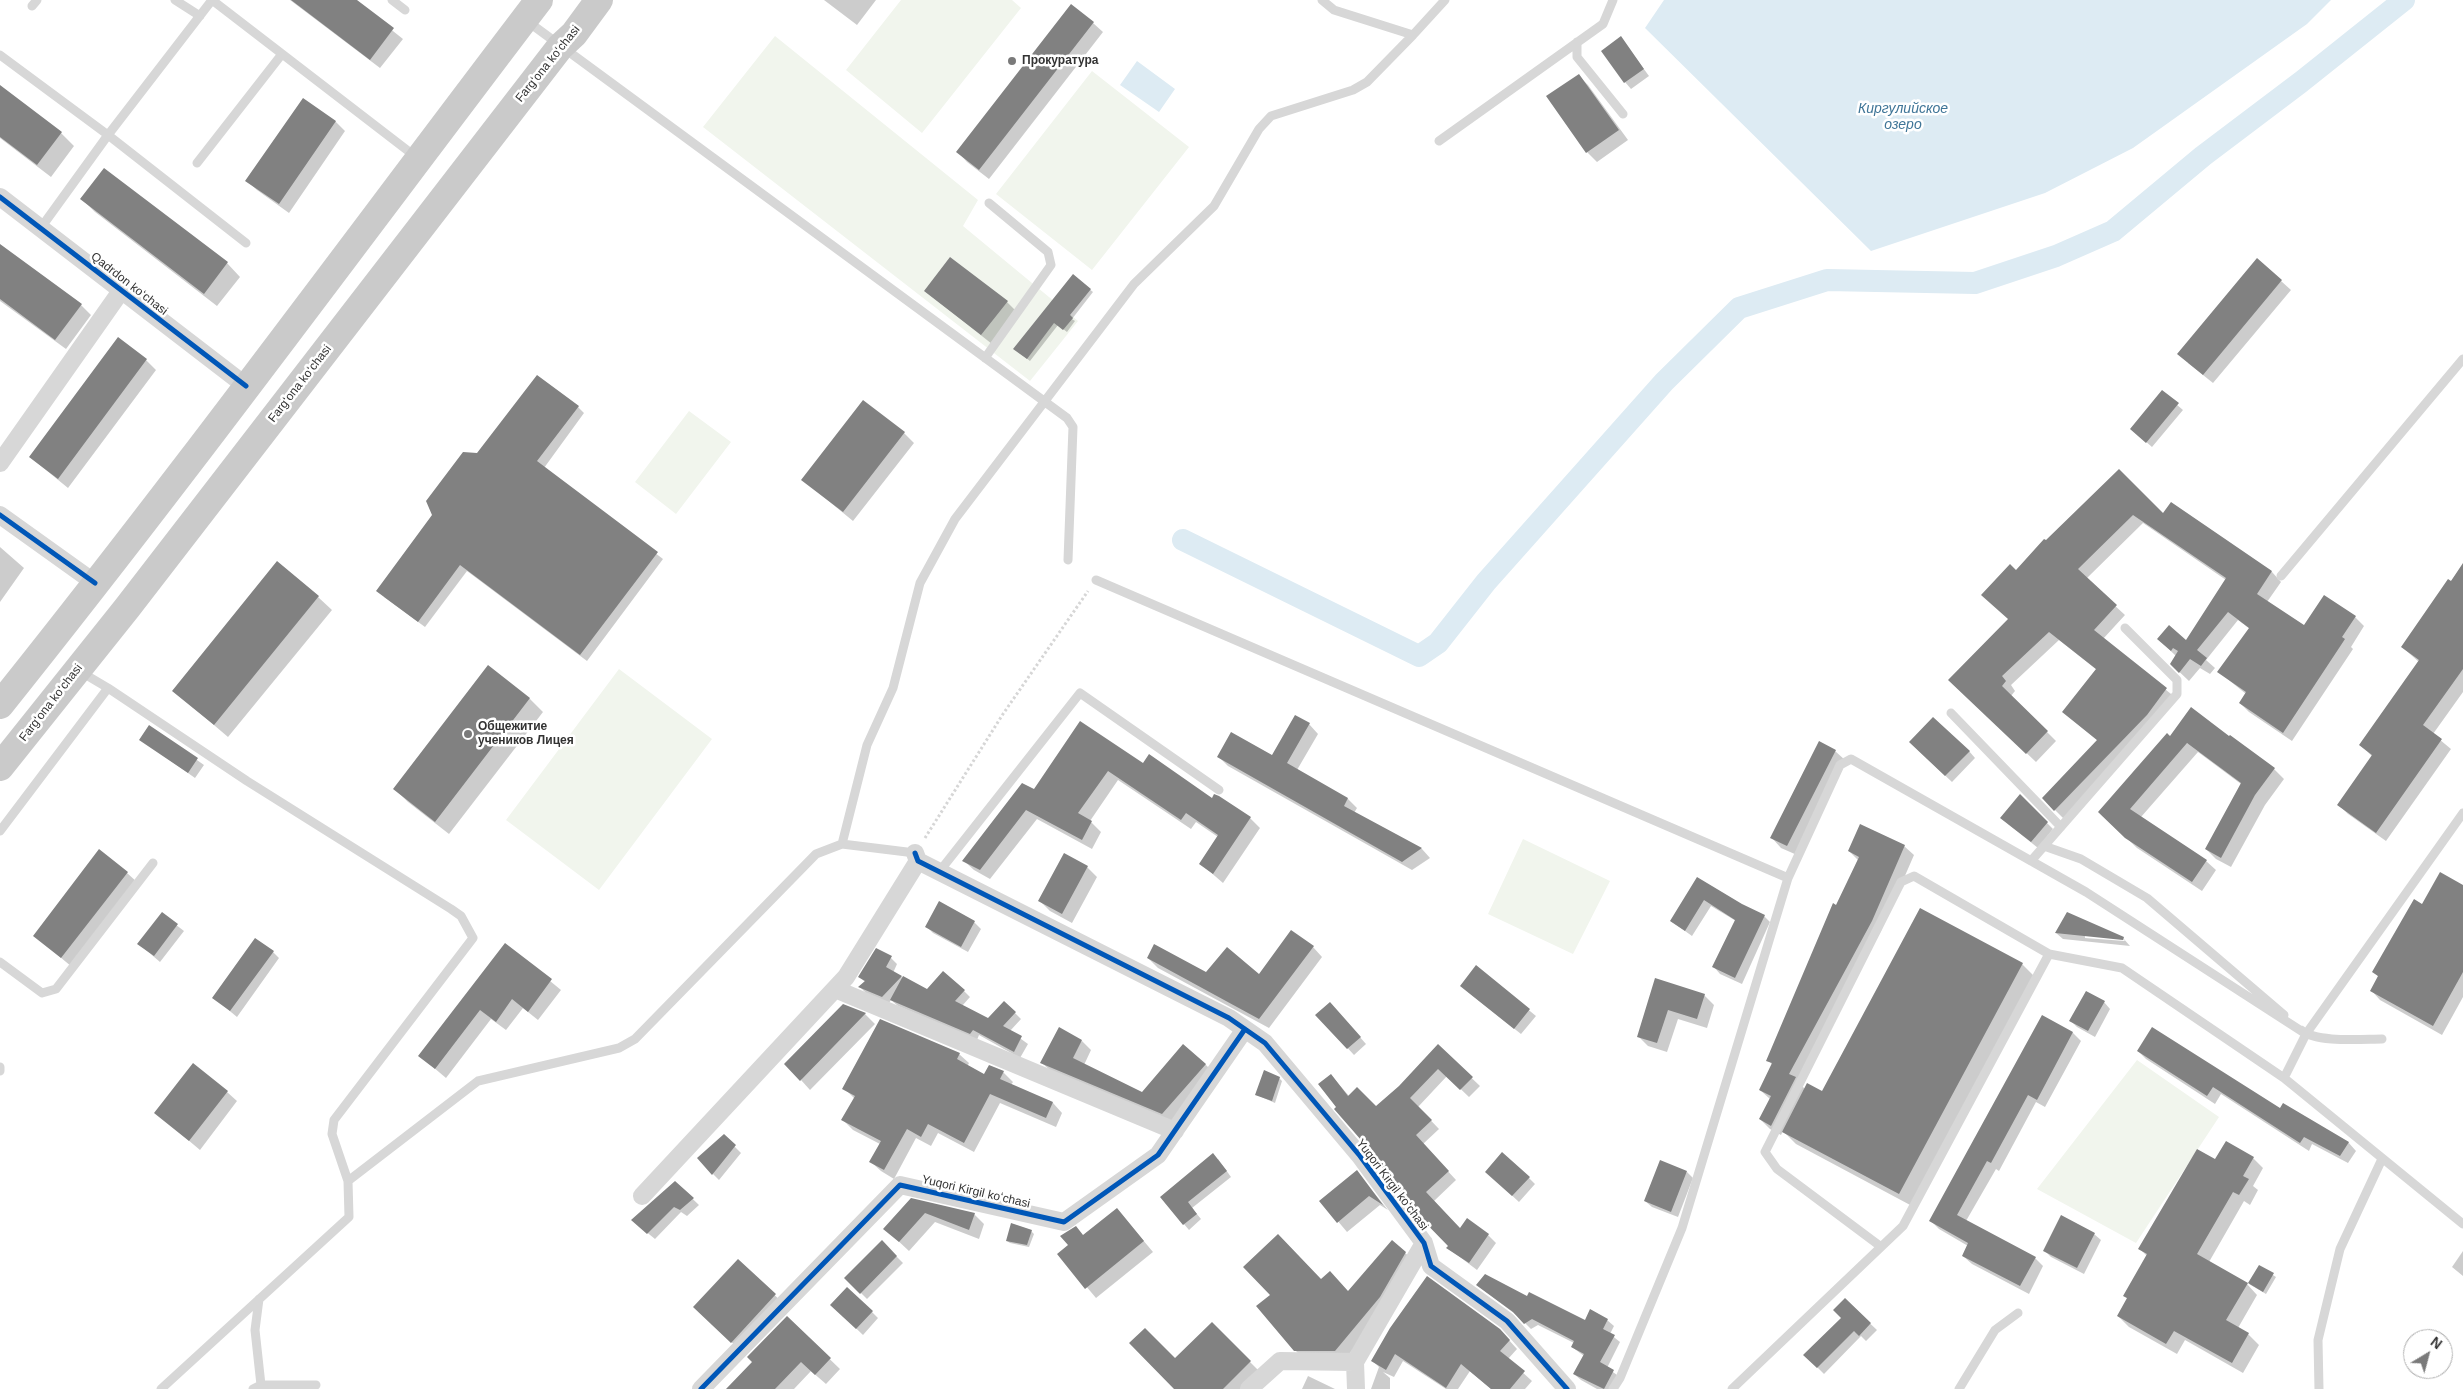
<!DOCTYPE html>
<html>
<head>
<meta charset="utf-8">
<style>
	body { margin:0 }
	#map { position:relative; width:2463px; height:1389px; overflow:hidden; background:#fff; font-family:Arial,sans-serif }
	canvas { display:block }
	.north { position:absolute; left:2403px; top:1329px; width:50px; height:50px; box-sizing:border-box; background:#fff; border:1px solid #adadad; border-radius:50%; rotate:37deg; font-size:14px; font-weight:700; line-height:20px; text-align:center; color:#333 }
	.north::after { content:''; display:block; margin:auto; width:18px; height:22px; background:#7a7a7a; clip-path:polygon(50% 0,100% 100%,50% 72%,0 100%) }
</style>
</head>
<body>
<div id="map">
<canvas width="2463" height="1389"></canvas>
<div class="north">N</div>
</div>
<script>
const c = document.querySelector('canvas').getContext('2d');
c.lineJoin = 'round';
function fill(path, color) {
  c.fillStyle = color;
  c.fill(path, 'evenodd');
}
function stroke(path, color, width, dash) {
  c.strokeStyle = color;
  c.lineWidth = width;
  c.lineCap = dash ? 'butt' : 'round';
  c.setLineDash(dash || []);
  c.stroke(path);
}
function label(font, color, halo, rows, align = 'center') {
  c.font = font + ' Arial,sans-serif';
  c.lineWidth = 5;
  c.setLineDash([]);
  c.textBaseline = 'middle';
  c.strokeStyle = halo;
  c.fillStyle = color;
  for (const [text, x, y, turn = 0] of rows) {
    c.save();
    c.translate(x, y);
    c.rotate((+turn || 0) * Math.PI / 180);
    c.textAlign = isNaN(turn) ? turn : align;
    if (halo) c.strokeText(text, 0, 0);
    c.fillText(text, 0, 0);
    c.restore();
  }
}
const green = new Path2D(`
	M901,0H1012L1021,8L922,133L846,70Z
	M775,36L978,200L963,226L1078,321L1030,381L703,127Z
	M1092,71L1189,147L1092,270L996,194Z
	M689,411L731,442L676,514L635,482Z
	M619,669L712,739L599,890L506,820Z
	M1523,839L1610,881L1573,954L1488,914Z
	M2137,1060L2219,1117L2136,1243L2037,1189Z`);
const water = new Path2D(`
	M1664,0H2331L2307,24L2133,148L2045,193L1871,251L1645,28Z
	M1137,61L1175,89L1159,112L1120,85Z`);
const shadow = new Path2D(`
	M290,0H354L403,39L380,68Z
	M824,0H876L857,25Z
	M1093,23L1103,32L989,179L967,162L958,152Z
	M1621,38L1649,76L1631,89L1625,82Z
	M1578,75L1588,85L1628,140L1597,162L1587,152Z
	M0,87L61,133L74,146L51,177L0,138Z
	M335,121L345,131L289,213L257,190L247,181Z
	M82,199L227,263L240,277L217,306L95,212Z
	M0,245L81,305L91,315L66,349L0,301Z
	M1073,276L1093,292L1072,319L1075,321L1067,332L1058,325L1030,361L1017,351Z
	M2281,281L2291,290L2213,383L2188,363Z
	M925,291L1007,302L1017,312L992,344Z
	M146,360L156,370L68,488L30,457Z
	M2162,392L2183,410L2152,447L2137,434Z
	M578,407L584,413L544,468L663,559L587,661L467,571L425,627L384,597L478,454Z
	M904,433L914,443L853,521L803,480Z
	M2119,470L2163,515L2171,504L2272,572L2281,582L2267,602L2305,627L2324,597L2355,617L2364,626L2351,647L2353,649L2292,741L2249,712L2240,703L2246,694L2219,672L2250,629L2238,620L2206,660L2215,668L2210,674L2200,668L2189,681L2171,664L2176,656L2158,639L2186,642L2226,580L2143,523L2086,579L2125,615L2103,639L2176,698L2064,819L2043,798L2098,741L2063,712L2097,670L2059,640L2011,685L2015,691L2011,696L2056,741L2036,762L1959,689L2009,619L2016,572Z
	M0,547L24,568L0,602Z
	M2463,565V692L2433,734L2451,749L2386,841L2348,814L2339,805L2373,757L2360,745L2419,662L2402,647Z
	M318,597L332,610L228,737L174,691Z
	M489,667L530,699L543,712L449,834L408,802L395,789Z
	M1080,723L1143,765L1213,800L1218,797L1250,818L1260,828L1223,883L1201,864L1218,837L1196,822L1191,829L1118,780L1090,821L1101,832L1092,849L1037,819L990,879L974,870L964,861L1034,791Z
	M1309,724L1318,734L1297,770L1348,799L1357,808L1354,813L1422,849L1430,858L1412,870L1228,766L1219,757L1273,756Z
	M150,727L204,765L195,778L141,740Z
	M2170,738L2274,769L2284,779L2265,805L2231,867L2216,859L2206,849L2241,784L2198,752L2141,817L2206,861L2216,870L2202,891L2137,848L2110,822Z
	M1917,749L1969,751L1975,758L1952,782Z
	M1835,751L1845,760L1797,855L1781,848L1772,838Z
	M2020,796L2053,829L2038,848L2008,824Z
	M1904,846L1914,855L1881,931L1798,1082L1805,1089L1822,1092L2022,964L2035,977L1912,1206L1796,1144L1783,1131L1781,1135L1770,1129L1760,1119L1770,1099L1760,1090L1773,1065L1767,1060L1858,860L1849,851Z
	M1087,867L1097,877L1072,923L1050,911L1040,901Z
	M127,873L137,882L72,967L35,936Z
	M1697,879L1741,905L1764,916L1770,922L1742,984L1720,974L1714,967L1736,921L1711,906L1692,936L1671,921Z
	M2463,887V997L2442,1035L2380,1000L2371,990L2379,977L2374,972L2423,905Z
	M940,903L974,922L981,929L968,952L933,933L927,927Z
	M2067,913L2123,938L2130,946L2063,939L2056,933ZM2085,935L2123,939L2125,941L2085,938Z
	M162,914L184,931L160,962L139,944Z
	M505,944L561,990L538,1020L523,1008L506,1030L491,1019L446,1078L420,1056Z
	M1313,947L1322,957L1269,1028L1158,968L1148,958L1206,973L1259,976Z
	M273,952L279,958L237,1017L214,998Z
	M891,958L897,964L893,973L928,990L964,991L970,997L962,1006L989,1020L1015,1013L1021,1019L1010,1031L1028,1044L1020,1058L979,1035L977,1040L898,1006L891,1000L889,1003L866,993L860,987L865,982L860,977Z
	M1476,967L1536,1016L1521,1034L1468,992Z
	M1656,979L1704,995L1714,1005L1707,1028L1678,1019L1667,1052L1648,1046L1638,1036Z
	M2104,1002L2110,1009L2095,1037L2077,1027L2071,1021Z
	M843,1005L865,1014L875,1024L810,1090L801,1080Z
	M1336,1010L1366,1044L1354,1055L1317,1015Z
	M2043,1017L2073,1033L2081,1041L2045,1107L2036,1102L1999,1171L1996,1169L1966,1221L2035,1258L2043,1266L2029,1294L1972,1264L1963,1256L1968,1246L1939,1229L1931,1221Z
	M1082,1041L1091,1050L1084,1065L1142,1093L1205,1064L1215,1074L1172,1123L1052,1072L1042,1063Z
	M1438,1046L1480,1086L1469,1097L1447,1076L1418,1107L1439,1129L1423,1144L1456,1180L1434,1201L1460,1230L1488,1235L1496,1243L1477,1270L1448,1248L1449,1246L1338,1107L1331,1075L1349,1096L1376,1108L1400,1087Z
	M2138,1051L2280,1110L2348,1142L2356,1151L2348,1163L2312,1144L2309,1151L2221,1094L2215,1104L2146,1059Z
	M959,1054L969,1063L967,1067L984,1076L1003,1072L1013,1082L1011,1085L1053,1103L1062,1113L1056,1127L1000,1103L974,1152L938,1133L931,1146L916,1138L894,1179L881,1171L871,1162L880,1144L853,1130L843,1120L855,1099L844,1088Z
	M1279,1078L1282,1081L1275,1103L1257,1095Z
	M227,1092L237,1101L200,1150L156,1113Z
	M724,1136L741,1153L719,1180L713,1174Z
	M2253,1158L2263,1168L2253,1186L2258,1190L2250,1205L2244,1201L2209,1262L2247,1284L2257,1295L2238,1328L2248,1334L2259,1345L2243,1373L2185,1340L2177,1354L2129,1327L2118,1316L2128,1299L2124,1296L2147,1256L2140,1249L2215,1161Z
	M1218,1159L1231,1177L1192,1208L1201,1219L1189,1230L1161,1197Z
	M1357,1172L1388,1210L1380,1205L1347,1232L1321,1201Z
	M1687,1172L1693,1178L1678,1217L1652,1207L1645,1201Z
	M1493,1178H1529L1535,1184L1519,1202Z
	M675,1182L699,1205L687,1216L681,1212L655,1239L639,1226Z
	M911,1200L974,1214L984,1224L979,1239L935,1222L909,1251L895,1238Z
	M1117,1209L1153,1252L1096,1298L1059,1254Z
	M1031,1231L1034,1234L1029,1247L1010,1243L1007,1241Z
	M2094,1234L2101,1240L2084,1274L2051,1257L2045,1251Z
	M1392,1241L1415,1262L1389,1306L1344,1360L1304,1359L1295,1350L1321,1281L1349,1292Z
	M882,1242L903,1263L867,1299L846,1278Z
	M2463,1251V1276L2452,1267Z
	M738,1260L785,1305L742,1352L704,1316Z
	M2259,1266L2276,1277L2266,1294L2249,1284Z
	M1477,1285L1528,1298L1585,1322L1607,1320L1614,1326L1610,1334L1620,1342L1607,1368L1620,1377L1614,1389H1597L1581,1380L1574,1374L1584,1356L1572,1347L1574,1343L1538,1325L1531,1329L1519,1317Z
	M1845,1300L1877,1330L1866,1341L1861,1336L1824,1374L1805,1355L1842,1318Z
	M832,1305L872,1312L878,1318L863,1335Z
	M787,1318L840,1369L826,1384L811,1371L794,1389H728L754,1362Z
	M1212,1324L1260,1372L1242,1389H1176L1175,1360Z
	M1391,1329L1508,1339L1517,1349L1508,1359L1532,1381L1525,1389H1491L1470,1371L1458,1389H1446L1403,1361L1394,1377L1383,1372L1390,1378V1389H1371L1379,1367L1373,1361Z
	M1308,1376L1335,1389H1302Z`);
const canal = new Path2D(`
	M1183,540L1419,656L1438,643L1486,582L1664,382L1739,308L1827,280L1975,283L2056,256L2113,231L2203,156L2301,82L2404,0`);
const building = new Path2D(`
	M291,0H357L394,28L370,60Z
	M1071,4L1094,22L979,170L956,152Z
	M1621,36L1644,69L1624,83L1601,51Z
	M1579,74L1619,130L1586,153L1546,96Z
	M0,85L62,132L37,165L0,137Z
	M303,98L336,121L279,204L245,181Z
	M104,168L228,262L204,294L80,199Z
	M0,244L82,304L55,340L0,299Z
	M950,257L1008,301L981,335L924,291Z
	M2257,258L2282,280L2203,375L2177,354Z
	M1073,274L1091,289L1070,315L1073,318L1063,330L1054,323L1027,359L1013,349Z
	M118,337L147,359L58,479L29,457Z
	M537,375L579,406L537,461L658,552L580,655L460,565L418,622L376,591L432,515L426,501L463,452L477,453Z
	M2162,390L2179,403L2146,443L2130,429Z
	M863,400L905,432L843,512L801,480Z
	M2119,469L2163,513L2171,502L2272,571L2257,594L2304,625L2324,595L2356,616L2342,637L2345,639L2283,733L2239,703L2246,692L2217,672L2249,628L2228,612L2197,650L2207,658L2201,666L2190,659L2179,673L2170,664L2178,651L2173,648L2171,651L2157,639L2169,625L2186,640L2226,578L2133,515L2078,569L2117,605L2094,630L2167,688L2147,715L2054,811L2042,798L2097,740L2062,712L2096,669L2049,632L2002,676L2006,681L2002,686L2048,731L2026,754L1948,680L2008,619L1981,595L2010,564L2016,570L2044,539L2046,540Z
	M277,561L319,596L214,725L172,691Z
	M2463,563V669L2423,725L2442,739L2376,833L2337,805L2372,755L2359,745L2419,660L2401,647L2448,579L2451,581Z
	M488,665L530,698L435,822L393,789Z
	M2191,707L2229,736L2230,735L2275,768L2255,795L2221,858L2205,849L2241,783L2187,743L2130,809L2207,860L2192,882L2125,838L2098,812L2167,733L2170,736Z
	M1295,715L1310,723L1287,763L1348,798L1344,806L1422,848L1402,862L1217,757L1231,732L1272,755Z
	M1933,717L1970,751L1945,776L1909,742Z
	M1080,721L1143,763L1149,754L1212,798L1214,794L1219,796L1251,817L1213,874L1199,864L1218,835L1186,813L1181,820L1108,771L1078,813L1092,821L1082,840L1026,810L980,870L962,861L1022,783L1034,789Z
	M149,725L198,758L188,773L139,740Z
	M1819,741L1836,750L1787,846L1770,838Z
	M2020,794L2048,822L2031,842L2000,818Z
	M1860,824L1905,845L1872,921L1789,1074L1796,1077L1771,1126L1759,1119L1771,1096L1759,1090L1772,1063L1766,1061L1833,903L1836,905L1859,857L1848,851Z
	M99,849L128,872L61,958L33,936Z
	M1064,853L1088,866L1062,914L1038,901Z
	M2440,872L2463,885V972L2433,1026L2370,991L2378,976L2372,972L2414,899L2422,904Z
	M1697,877L1742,904L1765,915L1735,978L1712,967L1735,920L1704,900L1685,931L1670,921Z
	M939,901L975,921L961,947L925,927Z
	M1920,908L2023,963L1899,1194L1782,1132L1807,1083L1822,1091Z
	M162,912L178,924L154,956L137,944Z
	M2067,912L2124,937L2123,940L2055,933Z
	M1291,930L1314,946L1259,1019L1147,958L1154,944L1206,972L1227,947L1259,974Z
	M255,938L274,951L230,1011L212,998Z
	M505,943L552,979L528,1012L512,999L496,1022L480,1010L435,1069L418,1056Z
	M876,948L892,956L886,967L902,976L882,997L858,987L865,981L858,977Z
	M1476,965L1530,1009L1514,1029L1460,986Z
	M943,971L965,990L955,1001L988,1018L1004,1001L1016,1012L1003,1026L1022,1036L1014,1052L973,1030L970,1034L890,1000L903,976L927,989Z
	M1655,978L1705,994L1697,1019L1668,1010L1657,1043L1637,1037Z
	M2086,991L2105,1001L2088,1031L2069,1021Z
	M1330,1002L1361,1037L1347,1049L1315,1015Z
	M843,1004L866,1013L800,1081L784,1064Z
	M2042,1015L2073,1032L2037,1100L2028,1095L1991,1163L1987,1161L1957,1215L2036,1257L2020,1286L1962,1256L1968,1243L1929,1221Z
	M880,1019L960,1053L957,1059L984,1074L989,1065L1004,1071L1000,1079L1053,1102L1046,1118L990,1094L964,1143L928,1124L921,1137L907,1129L884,1170L869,1162L881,1141L841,1120L855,1096L842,1089Z
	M1059,1027L1082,1040L1073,1058L1142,1092L1183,1044L1206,1064L1162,1114L1040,1063Z
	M2152,1027L2280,1108L2283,1103L2349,1142L2340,1156L2304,1137L2300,1143L2213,1087L2207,1096L2137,1051Z
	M1438,1044L1473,1077L1460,1090L1438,1069L1410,1098L1432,1120L1416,1135L1449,1171L1426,1192L1460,1228L1467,1218L1489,1234L1469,1263L1446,1248L1448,1246L1412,1209L1374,1157L1375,1156L1334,1109L1336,1107L1318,1084L1331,1074L1348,1096L1357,1087L1376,1106L1399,1086Z
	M193,1063L228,1091L189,1141L154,1113Z
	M1264,1070L1280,1077L1272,1101L1255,1095Z
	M724,1134L736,1145L712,1175L697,1158Z
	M2226,1141L2254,1157L2243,1176L2249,1179L2239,1195L2233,1192L2197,1254L2248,1283L2226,1320L2249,1333L2232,1363L2174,1331L2166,1344L2117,1316L2127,1298L2123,1296L2147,1254L2138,1249L2197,1149L2215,1159Z
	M1502,1152L1530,1177L1512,1196L1485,1172Z
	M1213,1153L1227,1171L1188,1202L1197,1214L1183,1225L1160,1197Z
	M1660,1160L1687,1171L1671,1212L1644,1201Z
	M1357,1170L1383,1205L1369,1196L1337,1223L1319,1201Z
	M675,1181L694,1198L680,1210L674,1207L647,1234L631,1220Z
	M911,1198L975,1213L969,1230L925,1213L899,1242L883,1229Z
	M1117,1208L1144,1241L1085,1289L1057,1254L1068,1245L1060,1236L1076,1226L1083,1235Z
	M2061,1215L2095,1233L2077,1268L2043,1251Z
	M1011,1223L1032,1230L1027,1245L1006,1241Z
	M1278,1234L1321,1279L1330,1271L1348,1291L1392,1240L1406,1252L1380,1297L1335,1351H1294L1256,1306L1270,1295L1243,1267Z
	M882,1240L897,1256L860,1294L844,1278Z
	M738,1259L776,1294L731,1343L693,1307Z
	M2259,1265L2274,1273L2263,1292L2248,1283Z
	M1485,1274L1527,1296L1529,1292L1585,1320L1590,1309L1608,1319L1603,1329L1615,1335L1600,1362L1614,1370L1604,1389L1573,1374L1584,1354L1571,1347L1574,1341L1532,1319L1524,1324L1513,1312L1476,1285Z
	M1427,1276L1500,1329L1510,1340L1500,1351L1525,1371L1510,1389H1491L1461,1364L1446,1388L1395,1354L1386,1370L1371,1361L1390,1328Z
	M847,1287L873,1311L856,1329L830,1305Z
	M1845,1298L1871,1323L1859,1336L1854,1331L1817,1368L1803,1355L1841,1318L1833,1310Z
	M787,1316L831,1358L815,1375L801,1362L775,1389H726L752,1362L747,1357Z
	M1212,1322L1251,1361L1223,1389H1174L1129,1343L1145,1328L1175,1358Z`);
const path = new Path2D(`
	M925,838L1003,714L1088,591`);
const service = new Path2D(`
	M175,0L200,16
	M212,0L416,157
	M392,0L405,10
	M1322,0L1334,10L1413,35L1445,0
	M32,6L37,0
	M527,21L1067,418L1073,427L1068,560
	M1577,42V57L1623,114
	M0,55L108,135L212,0
	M1439,141L1603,24L1613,0
	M197,163L282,54
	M40,229L108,135L246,243
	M985,358L1051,265L1048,252L989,203
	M2281,576L2463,359
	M1096,580L1788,878L1840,765L1851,759L2086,892L2306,1034L2284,1078L2463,1224
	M81,672L108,688L247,781L451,909L461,916L473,938L334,1120L332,1134L348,1181L349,1217L161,1389
	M1951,713L2061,827
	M0,831L108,688
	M842,844L867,745L893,688L920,583L955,519L1134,284L1214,206L1259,129L1271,116L1353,90L1367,82L1413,35
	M2044,846L2081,859L2147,898L2284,1015
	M2031,861L2177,694V680L2125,628
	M939,872L1080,693L1219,790
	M0,962L42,993L56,989L153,863
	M2301,1030C2316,1043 2362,1039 2382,1039
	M2306,1034L2463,813
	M0,1067V1071
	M348,1181L478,1081L619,1048L635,1039L816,854L842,844L915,853
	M1880,1246L1777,1169L1765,1152L1901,882L1914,876L2049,954L2122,968L2284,1078
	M259,1299L255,1330L261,1385
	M253,1389L261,1385H316
	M1613,1389L1620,1378L1682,1228L1788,878
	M1732,1389L1903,1226L2049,954
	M1959,1389L1995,1330L2018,1313
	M2319,1389L2318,1340L2340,1249L2382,1159`);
const minor = new Path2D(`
	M0,197L246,386
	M0,463L121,291
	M0,515L95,583
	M915,853L918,861L1229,1018L1265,1043L1360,1156L1424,1243L1431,1266L1507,1321L1567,1389
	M835,989L1175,1131
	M642,1196L846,977L918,861
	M701,1389L900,1185L1064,1222L1158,1155L1245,1029
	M1249,1389L1280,1361L1355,1362
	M1356,1389L1355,1362L1424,1243`);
const primary = new Path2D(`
	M0,705C185,474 360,235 539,0
	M0,767L127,608L560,47L574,34L599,0`);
const cycleway = new Path2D(`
	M0,197L246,386
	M0,515L95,583
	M915,853L918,861L1229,1018L1265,1043L1360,1156L1424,1243L1431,1266L1507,1321L1567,1389
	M701,1389L900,1185L1064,1222L1158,1155L1245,1029`);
const markers = [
	[1012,61,5,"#7a7a7a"],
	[468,734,5,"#7a7a7a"]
];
const poiNames = [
	["Прокуратура",1022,61],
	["Общежитие",478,727],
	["учеников Лицея",478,741]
];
const streetNames = [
	["Fargʻona koʻchasi",548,64,-51],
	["Qadrdon koʻchasi",129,284,38],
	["Fargʻona koʻchasi",300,384,-52],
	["Fargʻona koʻchasi",51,703,-52],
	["Yuqori Kirgil koʻchasi",1392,1185,53],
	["Yuqori Kirgil koʻchasi",976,1192,13]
];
const waterNames = [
	["Киргулийское",1903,109],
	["озеро",1903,125]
];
fill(green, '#f1f5ed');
fill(water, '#ddebf3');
fill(shadow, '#0003');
stroke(canal, '#ddebf3', 22);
fill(building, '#818181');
stroke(path, '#d6d6d6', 3, [2.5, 2.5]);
stroke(service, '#d7d7d7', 9);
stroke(minor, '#d7d7d7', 18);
stroke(primary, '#cacaca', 28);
stroke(cycleway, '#0057b8', 5);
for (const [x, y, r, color] of markers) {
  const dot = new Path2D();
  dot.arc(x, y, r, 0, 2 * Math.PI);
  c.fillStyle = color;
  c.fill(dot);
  stroke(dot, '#fff', 2);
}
label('bold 12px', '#333', '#fff', poiNames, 'left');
label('12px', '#333', '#fff', streetNames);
label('italic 14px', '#3f7597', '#fff', waterNames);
</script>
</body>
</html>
